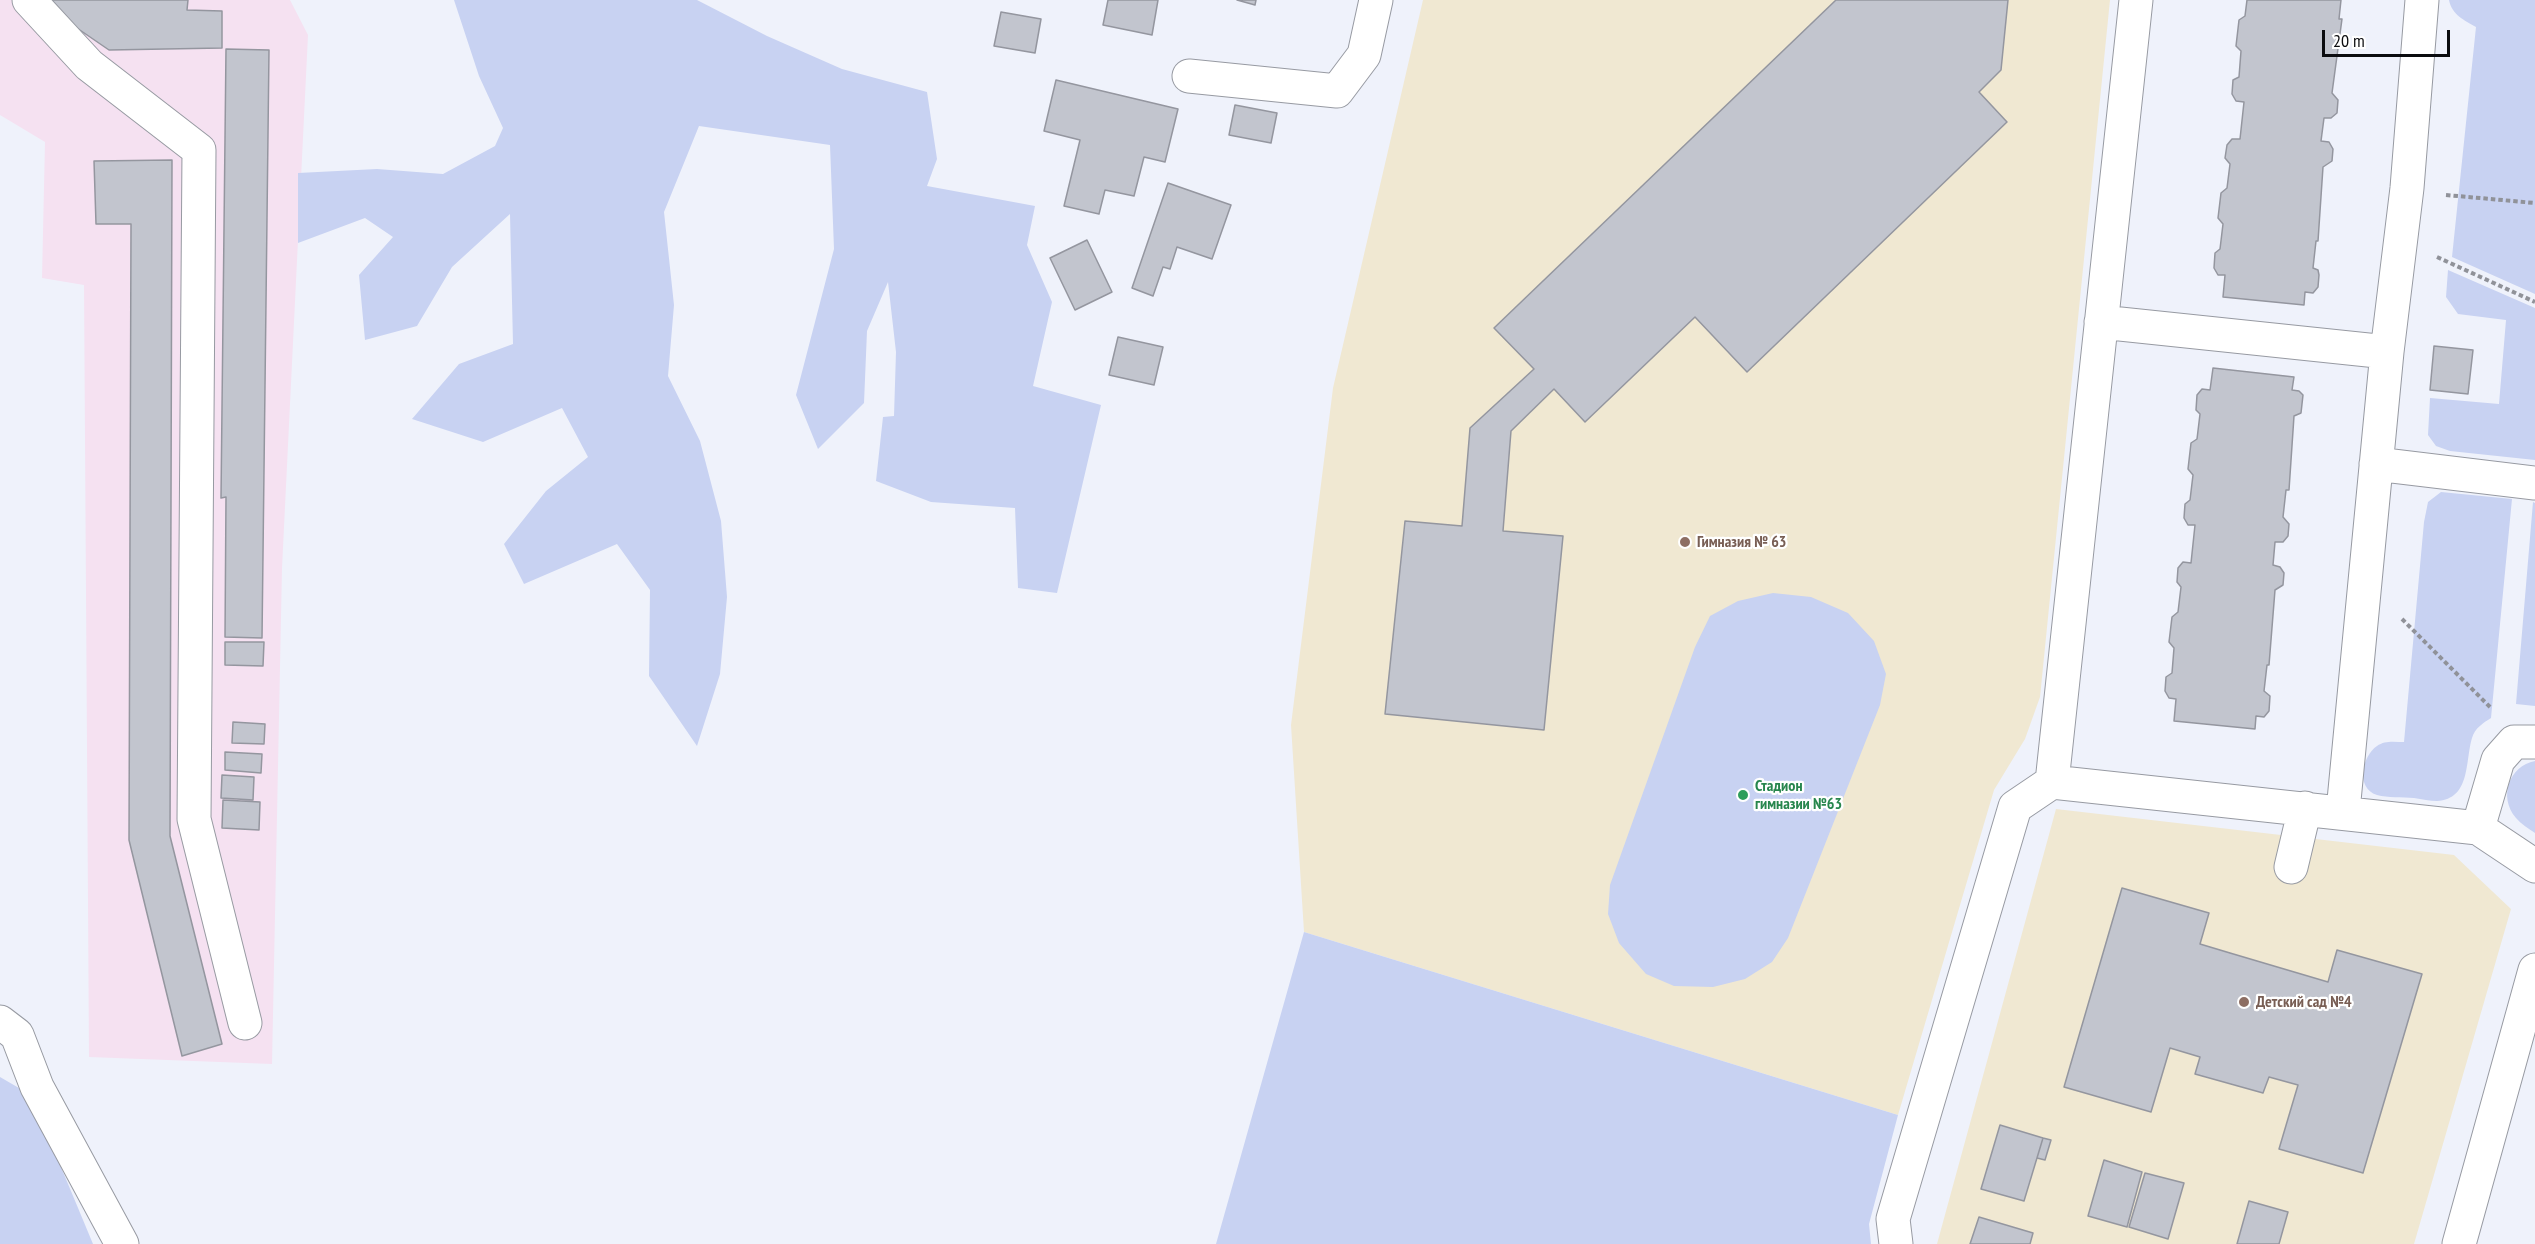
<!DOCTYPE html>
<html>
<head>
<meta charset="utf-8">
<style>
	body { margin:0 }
	#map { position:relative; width:2535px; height:1244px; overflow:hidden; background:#eff2fb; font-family:"PT Sans Narrow",sans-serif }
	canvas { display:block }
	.scale { position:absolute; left:2322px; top:30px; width:128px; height:27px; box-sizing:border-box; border:3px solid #0b0c0f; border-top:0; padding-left:8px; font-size:18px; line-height:21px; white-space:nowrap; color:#0b0c0f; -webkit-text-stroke:4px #fff; paint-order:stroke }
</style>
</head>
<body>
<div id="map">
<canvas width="2535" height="1244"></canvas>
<div class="scale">20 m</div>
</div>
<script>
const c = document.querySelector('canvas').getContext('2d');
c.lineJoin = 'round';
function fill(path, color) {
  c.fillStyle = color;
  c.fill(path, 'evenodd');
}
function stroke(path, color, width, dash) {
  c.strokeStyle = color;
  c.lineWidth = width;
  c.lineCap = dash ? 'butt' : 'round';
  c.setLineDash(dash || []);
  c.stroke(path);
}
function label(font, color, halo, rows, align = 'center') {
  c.font = font + ' "PT Sans Narrow",sans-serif';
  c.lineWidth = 4.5;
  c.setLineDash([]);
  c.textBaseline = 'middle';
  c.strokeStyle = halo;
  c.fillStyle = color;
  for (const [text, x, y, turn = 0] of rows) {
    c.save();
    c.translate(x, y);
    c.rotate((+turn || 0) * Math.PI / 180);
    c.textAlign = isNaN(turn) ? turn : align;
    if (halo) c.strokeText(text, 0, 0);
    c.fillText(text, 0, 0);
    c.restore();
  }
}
const industrial = new Path2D(`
	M0,0H290L308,35L282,568L272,1064L89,1057L84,285L42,278L45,142L0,115Z`);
const education = new Path2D(`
	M1423,0H2110L2040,697L2025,739L1994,790L1898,1115L1304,932L1291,725L1333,388Z
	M2056,809L2454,855L2511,909L2414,1244H1937Z`);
const green = new Path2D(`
	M454,0H697L767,36L842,69L927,92L937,159L927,186L1035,206L1027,245L1052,302L1033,386L1101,405L1057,593L1018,588L1015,508L931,502L876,481L883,417L894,416L896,352L888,282L867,331L864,403L818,449L796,395L834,249L830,145L699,126L664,212L674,305L668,376L700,441L721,521L727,597L720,674L697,746L649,676L650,590L617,544L524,584L504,544L546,491L588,457L562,408L483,442L412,419L459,364L513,344L510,214L452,267L417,326L365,340L359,275L393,237L365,218L298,243V173L377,169L443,174L495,146L503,128L479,76Z
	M2449,0H2535V294L2452,257L2476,27C2464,20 2452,15 2449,0Z
	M2448,270L2535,308V460L2450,451L2436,446L2428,435L2430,398L2499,404L2506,320L2458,314L2446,297Z
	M2441,492L2512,499L2491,718C2483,723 2475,728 2472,738C2465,761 2471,799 2437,801C2430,801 2422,799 2414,798C2402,797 2388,798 2377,795C2355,788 2362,756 2377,746C2385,740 2395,742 2404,742L2424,522L2428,502Z
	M2533,502L2535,503V706L2516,704Z
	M1773,593L1811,597L1848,613L1874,641L1886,674L1880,705L1788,938L1772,962L1745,979L1713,987L1674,986L1646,974L1619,943L1608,914L1610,885L1695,647L1710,616L1738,601Z
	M2535,761V833C2528,828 2521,824 2516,818C2498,797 2509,766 2535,761Z
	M1304,932L1898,1115L1869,1224L1871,1244H1216Z
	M0,1077L31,1095L93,1244H0Z`);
const building = new Path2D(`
	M48,0H188L187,10L222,11V48L109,50L55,13Z
	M1108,0H1158L1152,35L1103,25Z
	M1237,0H1256L1255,5Z
	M1836,0H2008L2001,70L1979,92L2007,122L1747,372L1695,317L1585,422L1554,389L1511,431L1503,531L1563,536L1544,730L1385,714L1405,521L1462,526L1470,428L1534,369L1494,328Z
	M2247,0H2341L2339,19H2342L2332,93L2338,100L2337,113L2331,118H2324L2321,141L2329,142L2333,149L2332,161L2323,167L2318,241H2316L2313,268L2318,270L2319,275L2318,287L2313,293L2305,292L2304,305L2223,297L2225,275H2218L2214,268L2215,253L2220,249L2223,224L2218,218L2221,193L2227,188L2230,164L2225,158L2227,145L2232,139H2240L2244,102L2236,101L2232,94L2233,80L2239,77L2241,51L2236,46L2239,20L2245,16Z
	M1001,12L1041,19L1035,53L994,46Z
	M226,49L269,50L262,638L225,637L226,497L221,498Z
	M1056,80L1178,109L1165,162L1144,157L1134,196L1105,190L1099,214L1064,206L1080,140L1044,131Z
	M1235,105L1277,113L1271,143L1229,135Z
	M172,160L170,836L222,1044L182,1056L129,840L131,224H96L94,161Z
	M1168,183L1231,205L1212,259L1177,247L1170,269L1163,267L1153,296L1132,288Z
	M1087,240L1112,292L1075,310L1050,258Z
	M1118,337L1163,347L1154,385L1109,375Z
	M2434,346L2473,350L2468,394L2430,390Z
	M2213,368L2294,377L2292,390L2299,391L2303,395L2301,413L2294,416L2289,490H2286L2283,517L2289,524L2288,536L2283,542H2275L2273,565L2280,567L2284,573L2283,585L2275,590L2269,665H2267L2264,691L2270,696L2269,711L2264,717L2256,716L2255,729L2174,721L2176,699L2169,698L2165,691L2166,677L2172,673L2174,648L2169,642L2172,617L2178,612L2181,587L2177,582L2178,568L2183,562L2191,563L2195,525H2188L2184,518L2185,504L2190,500L2193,475L2188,469L2191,443L2197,439L2200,414L2196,410L2197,395L2202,389L2210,390Z
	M225,642H264L263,666L225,665Z
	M233,722L265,724L264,744L232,743Z
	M225,752L262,754L261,773L225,770Z
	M222,775L254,777L253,800L221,798Z
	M223,800L260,802L259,830L222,828Z
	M2122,888L2209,913L2200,944L2230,953L2328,982L2337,950L2422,974L2363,1173L2279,1149L2298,1085L2269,1077L2263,1093L2195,1074L2200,1057L2170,1048L2151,1112L2064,1087Z
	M2000,1125L2043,1138L2024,1201L1981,1189Z
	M2043,1138L2051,1140L2045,1160L2037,1158Z
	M2104,1160L2142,1172L2127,1227L2088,1216Z
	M2145,1173L2184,1183L2168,1239L2129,1227Z
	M2249,1201L2288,1212L2279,1244H2237Z
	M1979,1217L2033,1233L2030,1244H1970Z`);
const path = new Path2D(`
	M2446,195L2535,203
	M2437,257L2535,302
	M2402,619L2492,709`);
const minor = new Path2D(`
	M29,0L89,65L199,150L194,819L245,1023
	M1189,76L1337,91L1364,55L1376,0
	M2101,322L2387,352
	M2376,464L2535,483
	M2052,782L2478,828L2535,866
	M2343,811L2387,352L2407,188L2422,0
	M2478,828L2498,760L2514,742H2535
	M2291,867L2305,808
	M0,1022L17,1035L37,1087L122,1244
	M1896,1244L1893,1219L2015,807L2052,782L2136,0
	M2459,1244L2535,970`);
const markers = [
	[1685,542,6,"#8d6e63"],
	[1743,795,6,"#2e9e5b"],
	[2244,1002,6,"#8d6e63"]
];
const educationNames = [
	["Гимназия № 63",1697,542],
	["Детский сад №4",2256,1002]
];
const leisureNames = [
	["Стадион",1755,786],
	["гимназии №63",1755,804]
];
fill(industrial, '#f5e1f1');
fill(education, '#f0e8d2');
fill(green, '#c8d2f2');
fill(building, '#c2c5ce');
stroke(building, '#94969f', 1.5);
stroke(minor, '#979aa2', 35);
stroke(path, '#909299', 4, [4.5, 3]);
stroke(minor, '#fff', 33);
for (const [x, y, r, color] of markers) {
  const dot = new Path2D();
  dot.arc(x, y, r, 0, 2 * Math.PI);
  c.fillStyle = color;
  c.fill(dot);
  stroke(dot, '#fff', 2);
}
label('bold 16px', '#785e54', '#fff', educationNames, 'left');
label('bold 16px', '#27864d', '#fff', leisureNames, 'left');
</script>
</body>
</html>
